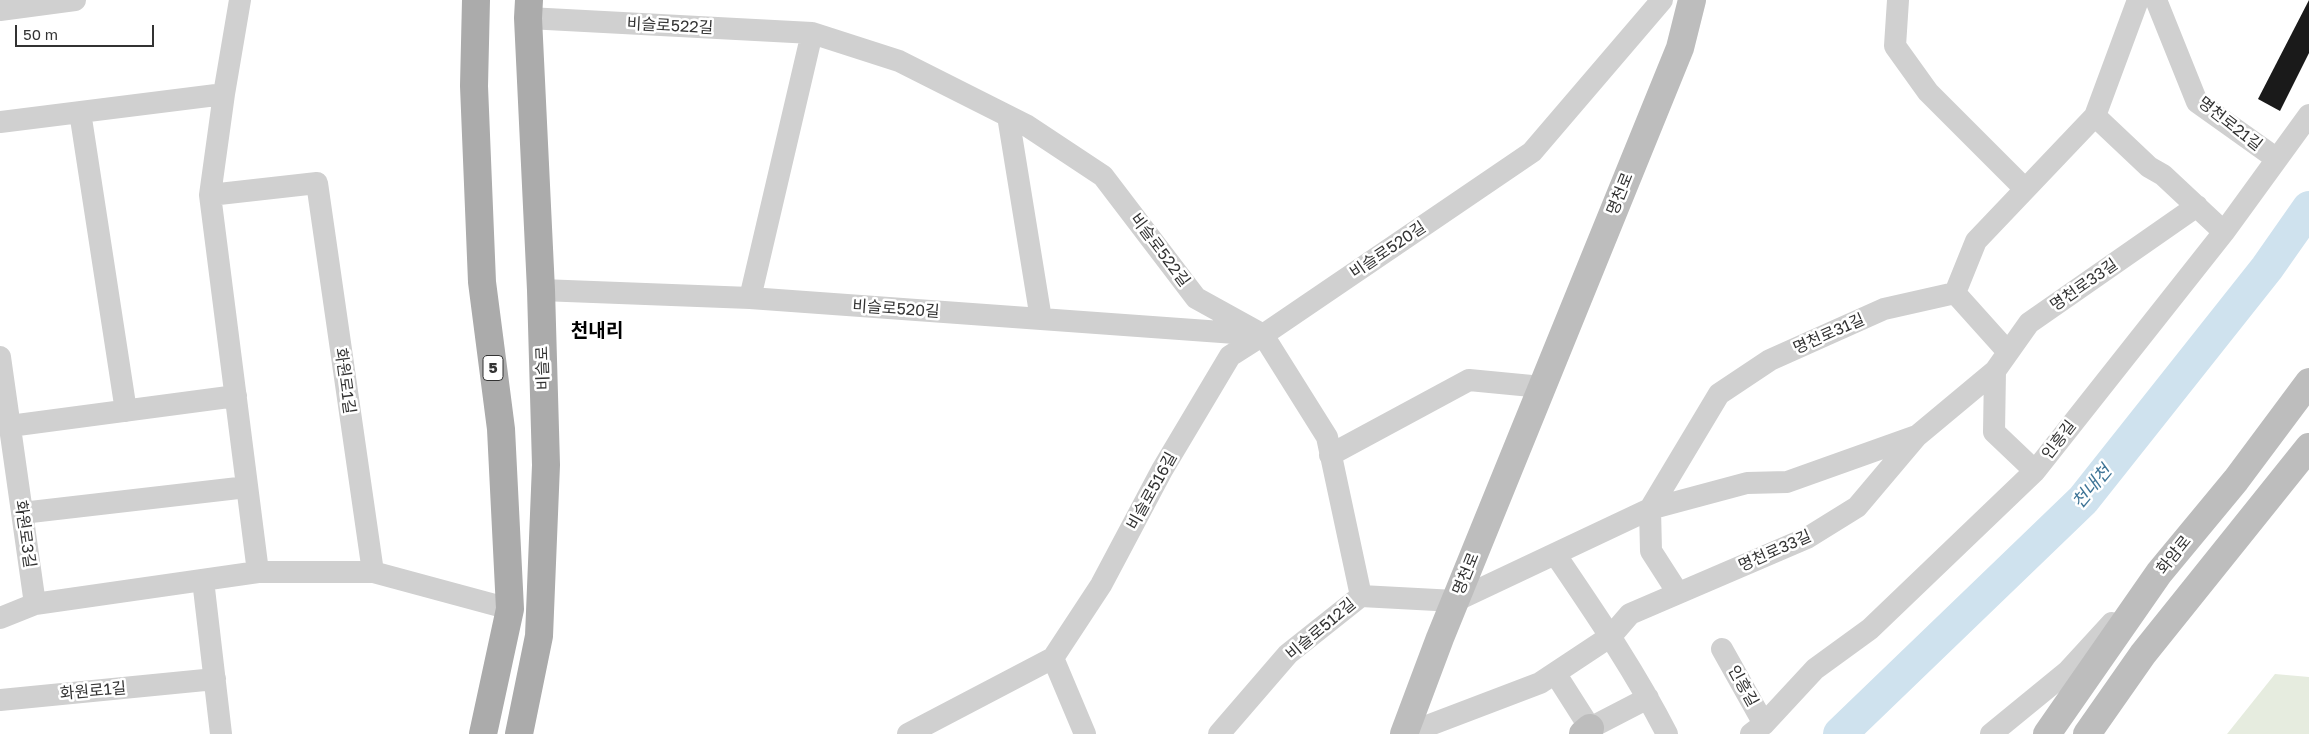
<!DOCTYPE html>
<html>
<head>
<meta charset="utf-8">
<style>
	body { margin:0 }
	#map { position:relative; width:2309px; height:734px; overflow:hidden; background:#fff; font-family:"Golos Text",sans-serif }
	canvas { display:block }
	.scale { position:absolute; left:15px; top:25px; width:139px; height:22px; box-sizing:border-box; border:2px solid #333; border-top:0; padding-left:6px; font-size:15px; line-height:18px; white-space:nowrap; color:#333; -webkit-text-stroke:4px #fff; paint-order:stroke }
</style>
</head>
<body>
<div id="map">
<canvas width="2309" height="734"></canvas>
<div class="scale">50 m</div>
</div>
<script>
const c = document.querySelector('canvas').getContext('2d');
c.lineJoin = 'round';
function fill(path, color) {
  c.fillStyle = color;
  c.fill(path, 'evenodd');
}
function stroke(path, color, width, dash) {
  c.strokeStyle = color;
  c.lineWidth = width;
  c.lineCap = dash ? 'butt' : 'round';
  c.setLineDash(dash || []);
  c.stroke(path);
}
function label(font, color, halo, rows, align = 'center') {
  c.font = font + ' "Golos Text","Noto Sans KR",sans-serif';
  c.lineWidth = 5;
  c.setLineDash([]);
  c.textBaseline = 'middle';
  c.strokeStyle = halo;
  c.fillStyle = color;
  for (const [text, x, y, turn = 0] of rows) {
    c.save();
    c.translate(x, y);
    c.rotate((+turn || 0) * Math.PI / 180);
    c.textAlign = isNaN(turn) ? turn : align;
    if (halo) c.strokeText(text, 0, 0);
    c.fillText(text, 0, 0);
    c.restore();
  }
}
const green = new Path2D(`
	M2275,674L2309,677V734H2227Z`);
const river = new Path2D(`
	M1840,734L2083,500L2267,268L2309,208`);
const building = new Path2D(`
	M2309,0V53L2280,111L2258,99Z`);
const street = new Path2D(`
	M240,0L224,94L210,195L258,572H373L510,609
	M1898,0L1895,46L1928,92L2024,188
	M2156,0L2197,102L2277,159
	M0,10L75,0
	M528,18L812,33L899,61L1026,125L1103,176L1196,298L1263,335L1327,437L1361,596
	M80,112L126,411
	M1008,116L1041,319
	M2095,116L2149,167L2163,175L2224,232
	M0,122L224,94
	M210,195L317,183L373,572
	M541,290L750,298L1263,335L1532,152L1662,0
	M1955,293L2008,352
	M750,298L812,33
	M0,357L35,604
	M1995,371L1994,432L2035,471
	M10,426L236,396
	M1330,455L1469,380L1542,387
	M22,513L247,487
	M1555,554C1595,613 1635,671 1667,734
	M203,580L221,734
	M1678,593L1651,551L1650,509L1747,483L1787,482L1916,436
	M0,618L35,604L258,572
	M1722,649L1764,724
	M1053,658L1085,734
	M1555,673L1590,728L1648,698
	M0,700L215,679
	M908,734L1053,658L1101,585L1162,470L1230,356L1263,335
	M1219,734L1288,654L1361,596L1455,601L1650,509L1719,394L1770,360L1884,309L1955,293L1976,241L2095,116L2138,0
	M1406,734L1540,683L1611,636L1630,614L1807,538L1857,507L1917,436L1995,371L2029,323L2197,206
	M1751,734L1764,724L1815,669L1870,629L2035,471L2224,232L2309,115
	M1991,734L2068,671L2112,623`);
const secondary = new Path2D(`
	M1404,734L1440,638L1680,48L1692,0
	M1583,734L1590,728
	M2047,734L2159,573L2236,480L2309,382
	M2087,734L2143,654L2309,447`);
const primary = new Path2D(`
	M476,0L474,86L482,282L501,429L510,609L483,734
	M519,734L539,636L546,465L541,290L528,18L529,0`);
const shields = [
	[493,368,20]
];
const shieldNames = [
	["5",493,368]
];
const streetNames = [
	["비슬로522길",670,26,3],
	["명천로21길",2230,124,38],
	["명천로",1620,194,-68],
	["비슬로522길",1160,250,53],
	["비슬로520길",1388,250,-34],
	["명천로33길",2084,285,-35],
	["비슬로520길",896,309,4],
	["명천로31길",1829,334,-24],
	["비슬로",543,368,-92],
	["화원로1길",345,381,82],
	["인흥길",2059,440,-52],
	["비슬로516길",1152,491,-61],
	["화원로3길",25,534,82],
	["명천로33길",1775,551,-24],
	["화암로",2174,555,-51],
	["명천로",1466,574,-68],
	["비슬로512길",1321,629,-40],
	["인흥길",1743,686,61],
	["화원로1길",93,691,-5]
];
const waterNames = [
	["천내천",2092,487,-50]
];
const quarterNames = [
	["천내리",597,331]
];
fill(green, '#e6ecdf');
stroke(river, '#cfe2ee', 34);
fill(building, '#1a1a1a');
stroke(street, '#d0d0d0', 22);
stroke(secondary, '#bdbdbd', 28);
stroke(primary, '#ababab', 28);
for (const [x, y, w] of shields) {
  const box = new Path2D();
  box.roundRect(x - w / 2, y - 12.5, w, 25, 4);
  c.fillStyle = '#fff';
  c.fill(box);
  stroke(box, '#333', 1);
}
label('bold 15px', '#333', null, shieldNames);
label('16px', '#333', '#fff', streetNames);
label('italic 18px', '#3f7597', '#fff', waterNames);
label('bold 19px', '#000', '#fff', quarterNames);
</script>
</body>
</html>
